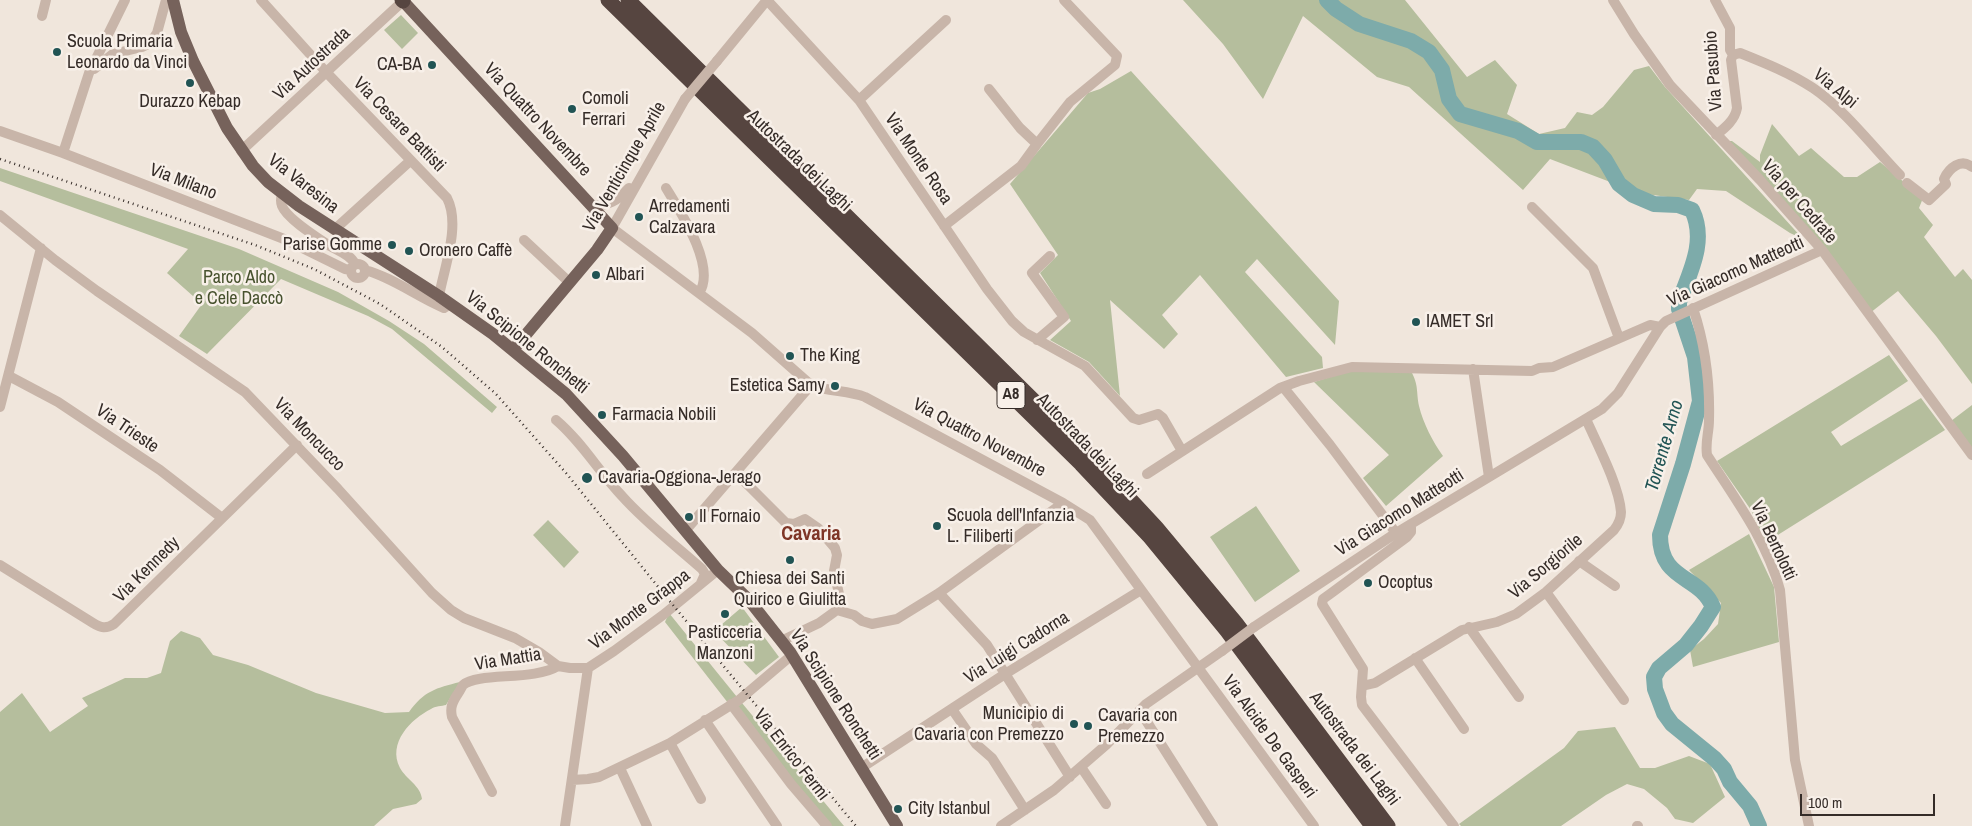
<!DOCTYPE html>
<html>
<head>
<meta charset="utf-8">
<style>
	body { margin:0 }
	#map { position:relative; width:1972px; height:826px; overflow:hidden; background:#f0e6dc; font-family:"Archivo Narrow",sans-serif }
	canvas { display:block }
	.scale { position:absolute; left:1800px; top:794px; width:135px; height:22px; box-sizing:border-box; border:2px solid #352c28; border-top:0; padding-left:6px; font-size:15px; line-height:18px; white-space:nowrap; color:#352c28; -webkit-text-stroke:4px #f8f0e9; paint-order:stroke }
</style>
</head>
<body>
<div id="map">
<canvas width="1972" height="826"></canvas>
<div class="scale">100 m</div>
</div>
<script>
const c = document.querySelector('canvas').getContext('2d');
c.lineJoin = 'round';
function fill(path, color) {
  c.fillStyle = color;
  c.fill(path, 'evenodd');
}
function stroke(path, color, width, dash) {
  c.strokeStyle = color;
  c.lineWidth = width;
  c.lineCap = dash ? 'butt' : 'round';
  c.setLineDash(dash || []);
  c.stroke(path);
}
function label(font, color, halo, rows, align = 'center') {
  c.font = font + ' "Archivo Narrow",sans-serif';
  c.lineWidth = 5;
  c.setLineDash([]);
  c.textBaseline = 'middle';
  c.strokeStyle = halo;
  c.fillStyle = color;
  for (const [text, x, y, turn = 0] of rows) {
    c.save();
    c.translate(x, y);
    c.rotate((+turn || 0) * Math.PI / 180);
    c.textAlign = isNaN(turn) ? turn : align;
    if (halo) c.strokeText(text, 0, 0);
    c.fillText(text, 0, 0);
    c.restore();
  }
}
const green = new Path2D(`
	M1183,0H1405L1467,77L1495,60L1517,85L1507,114L1539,134L1565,128L1577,112L1592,115L1603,107L1634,70L1649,66L1665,87L1803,239L1790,233L1726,191L1697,189L1689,200L1639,193L1550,159L1523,190L1409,87L1377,77L1303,16L1263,99L1223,44Z
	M401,15L418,33L402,49L384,30Z
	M1131,71L1339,301L1335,345L1257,259L1245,272L1322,357L1323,368L1286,377L1200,275L1162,315L1178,334L1164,349L1110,300L1120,396L1089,362L1050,340L1071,321L1040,273L1058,255L1010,184L1088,93L1100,89Z
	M1772,124L1799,156L1811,148L1844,177H1857L1880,162L1923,198L1919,208L1933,225L1924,237L1955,277L1963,269L1972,280V384L1936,336L1898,291L1870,313L1728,141H1732L1760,162V155Z
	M0,168L239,249L338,292L389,321L424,344L497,407L492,413L392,329L368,316L281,279L207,354L179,336L202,304L167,273L188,249L0,181Z
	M1889,355L1908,381L1831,432L1841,446L1921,398L1945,430L1765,543L1751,510L1717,461Z
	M1353,370L1411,371C1419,386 1416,391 1419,406C1423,423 1433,442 1443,456L1386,506L1363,478L1389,455L1314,382Z
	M1972,405V448L1951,421Z
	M1256,506L1300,571L1255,602L1210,537Z
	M548,520L579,552L564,568L533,535Z
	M1749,534L1774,587L1779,642L1693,667L1690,650L1704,639L1718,624L1721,603L1689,570Z
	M742,607L779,657L756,675L714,631Z
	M669,613L737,697L728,703L665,622Z
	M181,631L200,638L213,655L248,665L316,693L385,713L409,712C424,691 436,688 460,682L446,705C442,706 435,706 431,709C411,719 387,743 400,768C406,779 421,786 422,799L416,804L393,809L374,826H0V712L22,693L50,732L88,706L82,698L125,678H147L161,673L170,641Z
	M742,703L844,826H831L796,785L737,707Z
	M1615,727L1640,768H1655L1689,756L1710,764L1725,797L1693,823L1675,819L1667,808L1644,789L1627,784L1606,795L1561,826H1461L1459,824L1564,748L1578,731Z`);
const river = new Path2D(`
	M1327,0L1336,9L1359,24L1411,41L1429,52L1442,70L1449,99L1460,114L1518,131L1537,142H1581L1593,147L1605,160L1619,184L1633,195L1654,204L1678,205L1692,210C1707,241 1690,272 1679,302V309L1695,357L1700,401L1683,464L1660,535C1660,582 1699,574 1713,607L1701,626L1686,645L1659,668L1654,677L1655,689L1664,713L1672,724L1715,759L1724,769L1730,782L1750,806L1759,826`);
const minor = new Path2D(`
	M261,0L327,73L447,198C461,225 444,268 439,296
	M767,0L859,100L987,289L1012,321L1024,332L1085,366L1133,418L1139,420L1158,414L1163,418L1182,451
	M1613,0L1634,34L1670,85L1760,180L1822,250L1972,455
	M1715,0L1730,28V50L1733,55L1731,60L1737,108C1735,120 1725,128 1716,135
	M42,16L46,0
	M1733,55L1740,53C1765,63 1790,73 1813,88C1843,108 1874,148 1900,175
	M717,61L767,0
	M94,69L113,54L142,47L150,43L157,33L166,0
	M685,99L612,228L752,333L811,385C829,392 848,390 865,397L1063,503L1090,520L1314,826
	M859,100L946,20
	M0,131L63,153L284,239L345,269L351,270
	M1037,144L1070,102L1115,65L1117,56L1064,0
	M241,151L403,1
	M63,153L89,73L125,0
	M1907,183L1929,200L1946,184L1944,179C1949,168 1961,158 1972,167
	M666,188C680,211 717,267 699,293
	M282,194C281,198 280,201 282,206C287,219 318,238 330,246C339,251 351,255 355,264
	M591,205C609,206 617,201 629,188
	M1532,207L1593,268L1619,338
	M0,215L55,260L97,291L245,392L338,489L432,593L451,610L464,618L515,638L539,652L558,666L570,668H588L614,651L663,615L718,570
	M944,226L1021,166L1037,144L1020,128L989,89
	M334,230L410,161
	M524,240L569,282
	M351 271a7 7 0 1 1 14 0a7 7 0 1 1-14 0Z
	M365,270C394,278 417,297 444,308L450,304
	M1693,308C1705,344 1710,383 1709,420C1709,433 1705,442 1707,455C1734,497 1767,541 1780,590L1795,760L1809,826
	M1037,340L1064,317L1032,273L1050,256
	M1473,369L1489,477
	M9,376L58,402L160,470L222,518
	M1284,388L1330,445L1396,533
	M0,407L41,248
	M556,420C582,442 599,472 622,496C645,522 676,546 702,569L705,574L701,583
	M736,473L786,523L794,524L805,519L818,528L835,548L837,555L834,571L839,594L837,610
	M1147,474L1280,388L1299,381L1352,367L1532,371L1539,368L1553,367L1650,325L1660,327
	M1411,524V532L1407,537L1330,594L1323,599L1322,604L1363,669L1361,697L1362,705L1454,826
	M686,530L811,385
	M1579,561L1615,586
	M0,565L93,623C101,628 106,629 114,624L297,445
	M1546,592L1624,700
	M939,593L987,645L1070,777
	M1254,627L1396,533L1602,409L1618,393L1660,327L1666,321L1822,250
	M1469,627L1519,697
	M781,641L819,623L837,610L854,615L862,621L872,624L897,619L939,593L1063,503
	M1415,658L1464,729
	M1362,686L1375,683L1462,630L1497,622L1516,614L1546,592L1614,530C1618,525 1621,519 1621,512C1619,485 1597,444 1586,419
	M731,704L791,784L827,826
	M952,709L976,744L992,758L1025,810
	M1140,711L1213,826
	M705,720L777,826
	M670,743L701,799
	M1081,767L1106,804
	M620,768L647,826
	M861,768L1005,674L1141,590
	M572,780L588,779L599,777L670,743L739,700L792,655
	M492,792L452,717C450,708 452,703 457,695C459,693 461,688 463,685C478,672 534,681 558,666
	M565,826L588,668
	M1001,826L1054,790L1106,745L1146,704L1222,651
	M1637,826H1638`);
const major = new Path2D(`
	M173,0L181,32L193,61L227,128L253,166L268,182L299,206L439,296L493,334L566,394L623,456L718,570L749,600L790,652L897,826
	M403,1L612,228L597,250L513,350`);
const highway = new Path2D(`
	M402,0L403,1
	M608,0L1081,464L1149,536L1227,631L1372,826
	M628,0L1091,457L1156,527L1236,623L1388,826`);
const rail = new Path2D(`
	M0,159L255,245L314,269L380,304L442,347L496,394L566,473L668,599L856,826`);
const minorBridge = new Path2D(`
	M685,99L717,61
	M1222,651L1254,627`);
const markers = [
	[57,52,5,"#215454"],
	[432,65,5,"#215454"],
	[190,83,5,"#215454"],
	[572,109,5,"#215454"],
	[639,217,5,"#215454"],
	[392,245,5,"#215454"],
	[409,251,5,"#215454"],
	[596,275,5,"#215454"],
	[1416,322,5,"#215454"],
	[790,356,5,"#215454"],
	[835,386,5,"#215454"],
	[602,415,5,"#215454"],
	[587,478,6,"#215454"],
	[689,517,5,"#215454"],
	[937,526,5,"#215454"],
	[790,560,5,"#215454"],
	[1368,583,5,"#215454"],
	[725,614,5,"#215454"],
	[1074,724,5,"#215454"],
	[1088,726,5,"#215454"],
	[898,809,5,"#215454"]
];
const shields = [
	[1011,395,28]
];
const shieldNames = [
	["A8",1011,395]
];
const poiNames = [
	["Scuola Primaria",67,42],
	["Leonardo da Vinci",67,63],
	["CA-BA",422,65,"right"],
	["Comoli",582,99],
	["Ferrari",582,120],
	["Durazzo Kebap",190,102,"center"],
	["Arredamenti",649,207],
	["Calzavara",649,228],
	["Parise Gomme",382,245,"right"],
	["Oronero Caffè",419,251],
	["Albari",606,275],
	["IAMET Srl",1426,322],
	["The King",800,356],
	["Estetica Samy",825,386,"right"],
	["Farmacia Nobili",612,415],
	["Cavaria-Oggiona-Jerago",598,478],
	["Scuola dell'Infanzia",947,516],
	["L. Filiberti",947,537],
	["Il Fornaio",699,517],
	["Chiesa dei Santi",790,579,"center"],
	["Quirico e Giulitta",790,600,"center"],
	["Ocoptus",1378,583],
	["Pasticceria",725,633,"center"],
	["Manzoni",725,654,"center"],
	["Municipio di",1064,714,"right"],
	["Cavaria con Premezzo",1064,735,"right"],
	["Cavaria con",1098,716],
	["Premezzo",1098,737],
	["City Istanbul",908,809]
];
const streetNames = [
	["Via Autostrada",312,64,-43],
	["Via Pasubio",1714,71,-94],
	["Via Alpi",1835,89,40],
	["Via Quattro Novembre",537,120,47],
	["Via Cesare Battisti",399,125,46],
	["Via Monte Rosa",918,159,56],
	["Autostrada dei Laghi",799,161,44],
	["Via Venticinque Aprile",625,167,-60],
	["Via Milano",183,182,21],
	["Via Varesina",303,184,38],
	["Via per Cedrate",1799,202,49],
	["Via Giacomo Matteotti",1736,272,-24],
	["Via Scipione Ronchetti",527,343,39],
	["Via Trieste",127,429,34],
	["Via Moncucco",309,435,46],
	["Via Quattro Novembre",979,438,28],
	["Autostrada dei Laghi",1087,446,46],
	["Via Giacomo Matteotti",1400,513,-32],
	["Via Bertolotti",1773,541,65],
	["Via Sorgiorile",1546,567,-40],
	["Via Kennedy",147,570,-45],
	["Via Monte Grappa",640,610,-37],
	["Via Luigi Cadorna",1017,648,-32],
	["Via Mattia",508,660,-9],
	["Via Scipione Ronchetti",835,695,57],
	["Via Alcide De Gasperi",1269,737,54],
	["Autostrada dei Laghi",1354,749,53],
	["Via Enrico Fermi",791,755,52]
];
const parkNames = [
	["Parco Aldo",239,278],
	["e Cele Daccò",239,299]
];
const waterNames = [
	["Torrente Arno",1665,446,-74]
];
const quarterNames = [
	["Cavaria",811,535]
];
fill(green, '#b5be9d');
stroke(river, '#7dabaa', 16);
stroke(minor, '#c8b5a9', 10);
stroke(major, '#76625b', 12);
stroke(highway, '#564540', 15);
stroke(rail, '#352c28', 2.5, [1, 4]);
stroke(minorBridge, '#c8b5a9', 10);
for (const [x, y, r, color] of markers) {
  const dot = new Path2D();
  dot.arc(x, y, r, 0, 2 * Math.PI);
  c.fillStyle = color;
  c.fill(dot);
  stroke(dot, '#f8f0e9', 2);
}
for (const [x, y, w] of shields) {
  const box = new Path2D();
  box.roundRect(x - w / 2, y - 13.5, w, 27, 4);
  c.fillStyle = '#f8f0e9';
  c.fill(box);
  stroke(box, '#352c28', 1);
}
label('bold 16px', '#352c28', null, shieldNames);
label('18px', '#352c28', '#f8f0e9', poiNames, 'left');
label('18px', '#352c28', '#f8f0e9', streetNames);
label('18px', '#47522e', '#f8f0e9', parkNames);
label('italic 19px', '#215454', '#f8f0e9', waterNames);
label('bold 20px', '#7f3627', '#f8f0e9', quarterNames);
</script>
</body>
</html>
